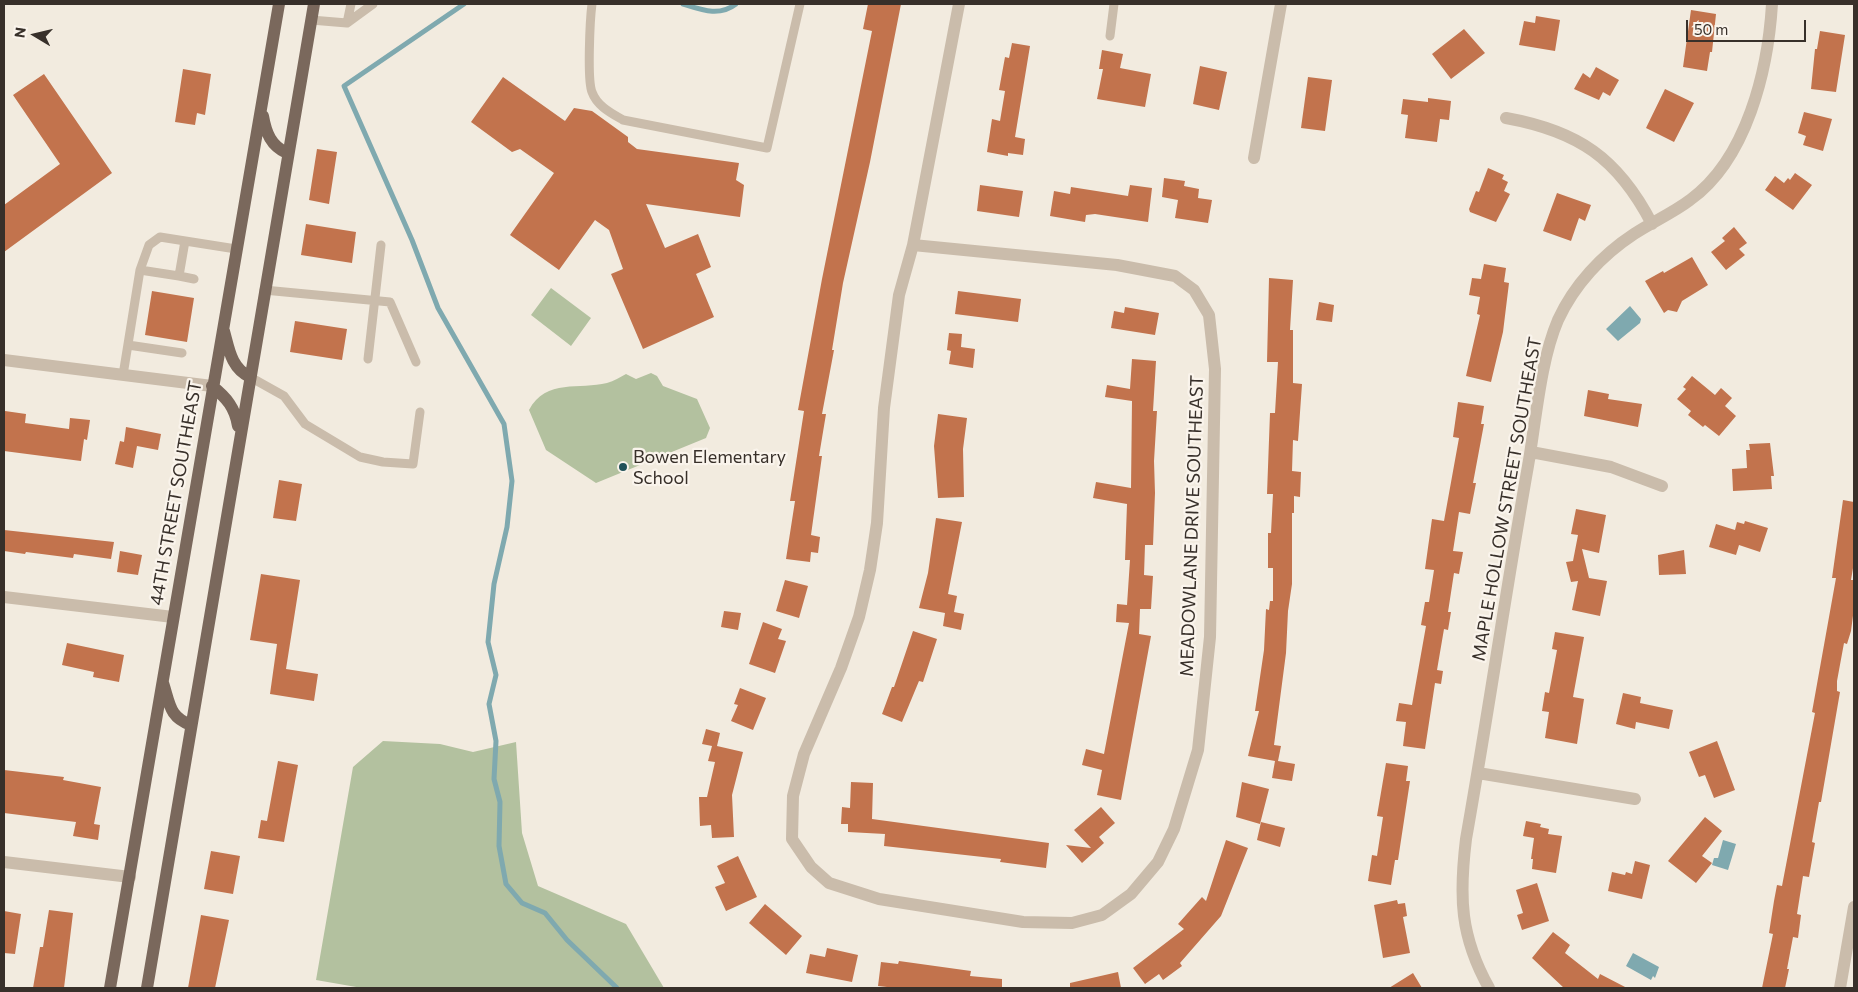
<!DOCTYPE html>
<html>
<head>
<meta charset="utf-8">
<style>
	body { margin:0 }
	#map { position:relative; width:1858px; height:992px; overflow:hidden; background:#f2ebdf; font-family:Commissioner,sans-serif }
	canvas { display:block }
	.frame { position:absolute; inset:0; border:5px solid #38302a; pointer-events:none }
	.north { position:absolute; left:10px; top:10px; width:50px; height:50px; -webkit-text-stroke:4px #faf4ec; paint-order:stroke; rotate:279deg; font-size:14px; font-weight:700; line-height:20px; text-align:center; color:#38302a }
	.north::after { content:''; display:block; margin:auto; width:18px; height:22px; background:#38302a; clip-path:polygon(50% 0,100% 100%,50% 72%,0 100%) }
	.scale { position:absolute; left:1686px; top:20px; width:120px; height:22px; box-sizing:border-box; border:2px solid #38302a; border-top:0; padding-left:6px; font-size:15px; line-height:18px; white-space:nowrap; color:#38302a; -webkit-text-stroke:4px #faf4ec; paint-order:stroke }
</style>
</head>
<body>
<div id="map">
<canvas width="1858" height="992"></canvas>
<div class="frame"></div>
<div class="north">N</div>
<div class="scale">50 m</div>
</div>
<script>
const c = document.querySelector('canvas').getContext('2d');
c.lineJoin = 'round';
function fill(path, color) {
  c.fillStyle = color;
  c.fill(path, 'evenodd');
}
function stroke(path, color, width, dash) {
  c.strokeStyle = color;
  c.lineWidth = width;
  c.lineCap = dash ? 'butt' : 'round';
  c.setLineDash(dash || []);
  c.stroke(path);
}
function label(font, color, halo, rows, align = 'center') {
  c.font = font + ' Commissioner,sans-serif';
  c.lineWidth = 4.5;
  c.setLineDash([]);
  c.textBaseline = 'middle';
  c.strokeStyle = halo;
  c.fillStyle = color;
  for (const [text, x, y, turn = 0] of rows) {
    c.save();
    c.translate(x, y);
    c.rotate((+turn || 0) * Math.PI / 180);
    c.textAlign = isNaN(turn) ? turn : align;
    if (halo) c.strokeText(text, 0, 0);
    c.fillText(text, 0, 0);
    c.restore();
  }
}
const green = new Path2D(`
	M551,288L591,318L571,346L531,315Z
	M651,373L657,376L663,386L697,399L710,428L706,438L596,483L546,450L529,410C546,378 580,390 607,383C614,381 620,377 626,374L636,379Z
	M383,741L440,744L473,752L516,742L522,833L538,886L626,924L664,988H362L316,980L353,767Z`);
const water = new Path2D(`
	M1630,306L1641,319L1640,323L1618,341L1606,329Z
	M1723,840L1736,844L1728,870L1712,865L1714,858H1718Z
	M1633,953L1659,967L1655,978L1653,976L1651,980L1626,966Z`);
const stream = new Path2D(`
	M464,4L344,86L412,240L438,308L504,424L512,481L507,527L494,584L488,642L496,675L489,704L496,741L494,779L500,802L499,846L506,884L522,903L545,913L567,940L617,988
	M683,4C702,10 719,17 736,4`);
const building = new Path2D(`
	M868,4H901L870,162L843,283L832,350H834L822,414H826L819,456H822L811,535L820,537L818,553L811,552L810,562L786,559L795,501H790L804,411L798,410L822,279L872,31L863,29Z
	M1691,10L1716,14L1712,52H1710L1707,71L1683,67Z
	M1536,16L1560,20L1555,51L1519,45L1524,21L1535,23Z
	M1464,29L1485,53L1451,79L1432,54Z
	M1820,31L1845,35L1836,92L1811,89L1815,49H1817Z
	M1012,43L1030,46L1015,137L1025,139L1023,155L1008,153V156L987,152L992,119L1000,121L1005,91L999,90L1005,57L1009,58Z
	M1102,50L1123,54L1120,68L1151,74L1145,107L1097,99L1103,69H1099Z
	M1200,66L1227,72L1219,110L1193,104Z
	M1596,67L1619,80L1610,96L1603,92L1599,100L1574,89L1583,73L1590,78Z
	M183,69L211,74L205,115L197,113L195,125L175,122Z
	M44,74L112,173L4,252V205L60,164L13,95Z
	M503,77L565,121L574,108L592,111L628,137V142L637,149L739,163L736,180L744,185L740,217L646,204L665,248L698,234L711,267L696,274L714,317L643,349L611,274L623,269L609,230L595,220L559,270L510,235L554,173L520,149L512,152L471,122Z
	M1308,77L1332,80L1325,131L1301,128Z
	M1665,89L1694,103L1674,142L1646,128Z
	M1428,98L1451,101L1449,120L1440,119L1437,142L1405,138L1408,115L1401,114L1403,99L1428,102Z
	M1804,112L1832,119L1823,151L1803,145L1806,136L1798,133Z
	M317,149L337,152L329,204L309,200Z
	M1488,168L1504,175L1502,179L1508,182L1504,191L1510,194L1496,222L1470,212L1469,209L1476,191L1479,192Z
	M1795,173L1812,185L1793,210L1765,190L1775,176L1784,183L1788,178L1790,180Z
	M1164,178L1185,181L1184,186L1199,189L1198,198L1212,200L1208,223L1175,218L1178,200L1162,197Z
	M980,185L1023,191L1019,217L977,211Z
	M1130,185L1152,188L1148,222L1095,214L1086,215L1085,222L1050,216L1054,191L1070,194L1071,187L1128,196Z
	M1557,193L1591,205L1585,221L1579,218L1571,241L1543,231Z
	M306,224L356,232L352,263L301,255Z
	M1734,227L1747,243L1739,249L1745,255L1726,270L1711,252L1725,241L1722,238Z
	M1692,257L1708,285L1682,301L1677,312L1668,310L1664,313L1645,281L1663,271L1664,273Z
	M1484,264L1506,268L1504,282L1509,283L1503,332L1491,382L1466,376L1480,315L1477,314L1480,297L1469,295L1472,278L1481,279Z
	M1269,278L1293,280L1290,330H1293V383L1302,384L1298,441L1293,440L1292,471L1301,472L1300,497L1294,496V513H1292V584L1288,611L1286,653L1274,745L1281,746L1278,761L1295,764L1292,781L1272,778L1275,761L1248,756L1259,711H1255L1264,650L1266,609L1269,610L1270,601H1273V568H1268V533H1271L1273,494H1267L1270,413H1275L1278,362H1267Z
	M152,291L194,298L187,342L145,335Z
	M958,291L1021,299L1018,322L955,314Z
	M1319,302L1334,305L1332,322L1316,320Z
	M1125,307L1159,313L1155,335L1111,328L1114,311L1124,313Z
	M295,321L347,329L342,360L290,352Z
	M949,333L962,334L961,347L975,349L973,368L949,364L951,351L947,350Z
	M1132,359L1156,361L1153,411H1157L1154,461L1155,493L1153,545H1145L1144,575L1153,576L1151,609H1140L1139,634L1151,636L1121,800L1097,795L1102,770L1082,765L1086,749L1104,754L1129,623L1116,622L1117,604L1127,605L1130,560H1125L1127,504L1093,498L1096,482L1131,488L1132,401L1105,397L1107,385L1130,389Z
	M1692,376L1715,395L1721,388L1732,398L1725,406L1736,416L1719,436L1705,425L1703,427L1688,415L1691,411L1677,399L1686,389L1683,387Z
	M1588,390L1609,394L1608,399L1642,404L1638,427L1584,416Z
	M1458,402L1484,406L1481,424H1484L1473,483H1476L1470,514L1459,512L1453,551L1463,552L1459,574L1454,573L1448,612H1451L1448,630L1444,629L1437,670L1443,671L1441,684L1435,683L1425,749L1403,746L1406,722L1396,721L1399,703L1412,705L1426,626L1421,625L1425,602H1429L1434,570L1425,569L1432,519L1444,521L1459,438L1453,437Z
	M5,411L26,414L25,423L69,429L70,418L90,420L87,440L84,439L81,461L4,451Z
	M938,414L967,418L963,449L964,497L938,498L934,446Z
	M126,427L161,434L158,450L137,446L133,468L115,464L120,441L124,442Z
	M1770,443L1774,476H1771L1772,489L1733,491L1732,469L1747,468L1746,450H1750L1749,444Z
	M279,480L302,484L296,521L273,518Z
	M1843,500L1854,502V562L1851,580H1854V608L1851,631L1847,644L1844,643L1837,681V691L1840,692L1821,802H1819L1812,842L1815,843L1809,877L1803,876L1797,914L1801,915L1798,938L1793,937L1787,969H1789L1785,988H1762L1773,934L1769,933L1774,901L1777,885L1782,886L1815,713L1812,712L1836,578H1832Z
	M1576,509L1606,515L1599,553L1582,549L1589,578L1607,581L1600,616L1572,610L1578,581L1571,582L1566,562L1573,561L1578,535L1571,534Z
	M936,518L962,522L948,594L957,596L954,612L964,614L961,630L943,626L945,613L919,608L928,573Z
	M1745,521L1768,528L1760,552L1739,545L1736,555L1709,547L1716,524L1735,530L1737,522L1744,524Z
	M4,530L114,542L111,559L74,554L73,558L26,552L25,554L4,551Z
	M1684,550L1686,574L1659,575L1658,555Z
	M120,551L142,555L138,575L117,572Z
	M261,574L300,580L286,669L318,674L314,701L270,694L277,644L250,640Z
	M785,580L808,586L799,618L776,611Z
	M724,611L741,613L738,630L721,627Z
	M763,622L782,629L778,639L786,641L775,673L749,664Z
	M913,631L937,639L923,682L919,681L902,722L882,714L892,687H894Z
	M1555,632L1584,637L1573,697L1584,699L1577,744L1545,738L1549,712L1542,711L1545,692L1549,693L1557,650L1552,649Z
	M67,643L124,655L119,682L93,677L94,672L62,665Z
	M740,688L766,698L753,730L731,721L738,705L734,704Z
	M1623,693L1641,697L1640,703L1673,710L1669,729L1636,722L1635,729L1616,724Z
	M706,729L720,733L717,746L743,752L732,795L734,837L712,838L711,825L700,826L699,797H707L715,762L708,761L712,746L702,744Z
	M1717,741L1735,790L1714,798L1705,775L1699,777L1689,752Z
	M278,761L298,765L284,842L258,838L261,820L267,821Z
	M1386,763L1408,766L1406,781H1410L1398,860H1395L1391,885L1368,881L1372,855L1377,856L1383,817L1377,816Z
	M4,770L64,777L63,780L101,787L94,824L100,825L98,840L73,836L76,822L4,813Z
	M851,782L873,783L872,819L1049,843L1046,868L1000,862L1001,859L884,846L885,834L848,832V824H841L842,807L850,808Z
	M1242,782L1269,789L1260,824L1236,817Z
	M1101,807L1115,823L1099,837L1104,843L1082,863L1066,845L1091,848L1074,830Z
	M1705,817L1722,831L1702,856L1712,863L1696,883L1668,861Z
	M1526,821L1541,824L1540,827L1549,829L1548,834L1562,836L1556,873L1532,869L1533,859H1531L1534,838L1523,836Z
	M1261,822L1285,828L1280,847L1257,840Z
	M1226,840L1248,848L1221,916L1180,963L1182,966L1163,980L1159,974L1145,984L1133,968L1184,929L1178,924L1202,897L1206,901Z
	M211,851L240,856L233,894L204,889Z
	M738,856L757,897L726,911L715,887L725,883L717,866Z
	M1635,861L1650,865L1642,899L1608,891L1612,872L1625,875L1626,872L1632,874Z
	M1537,883L1549,921L1522,930L1517,915L1523,913L1516,890Z
	M1397,900L1398,904L1405,903L1407,916L1403,917L1410,953L1383,958L1374,905Z
	M765,904L802,936L786,955L749,923Z
	M49,910L73,913L64,988H33L40,947H43Z
	M4,911L21,914L15,954L4,953Z
	M201,915L229,920L215,988H188Z
	M1553,932L1570,945L1565,953L1598,979L1600,974L1627,988H1564L1532,958Z
	M827,948L858,955L852,982L806,973L810,954L825,957Z
	M899,961L971,971L970,976L1002,979V988H896L878,986L881,962L898,964Z
	M1118,972L1121,988H1070V983Z
	M1413,973L1422,988H1389Z`);
const lane = new Path2D(`
	M592,4C590,19 587,80 592,92C597,106 611,113 623,120L767,148L800,4
	M311,20L347,23L373,4
	M347,23L351,4
	M1110,36L1114,4
	M140,270L179,276L185,241
	M179,276L194,279
	M264,290L390,302L416,362
	M128,345L182,353
	M368,359L381,245
	M123,375L140,270L149,245L160,237L236,249
	M250,377L284,396L305,424L360,457L383,462L413,464L420,412`);
const street = new Path2D(`
	M1506,118C1578,131 1618,158 1652,224
	M1254,158L1281,4
	M913,245L1117,265L1175,276L1194,290L1209,315L1215,369L1210,637L1198,750L1174,829L1158,862L1131,894L1102,915L1072,923L1023,922L879,899L829,883L811,867L792,839L793,796L804,754L841,668L859,617L870,570L877,523L884,408L899,295L913,245L959,4
	M4,360L212,386
	M1531,452L1611,467L1662,486
	M4,597L173,617
	M1478,773L1635,799
	M4,862L130,877
	M1489,988C1460,936 1459,897 1466,839C1488,715 1506,590 1528,466C1536,421 1540,362 1558,320C1574,285 1602,255 1634,234C1652,222 1673,213 1690,200C1747,159 1768,70 1772,4
	M1840,988L1854,907`);
const primary = new Path2D(`
	M263,116C266,133 271,146 287,153
	M224,331C229,349 231,368 250,377
	M212,386C227,398 235,408 238,426
	M163,683C170,704 169,717 191,725
	M110,988L279,4
	M147,988L314,4`);
const markers = [
	[623,467,5,"#215159"]
];
const poiNames = [
	["Bowen Elementary",633,457],
	["School",633,478]
];
const streetNames = [
	["44TH STREET SOUTHEAST",176,493,-80],
	["MAPLE HOLLOW STREET SOUTHEAST",1507,499,-80],
	["MEADOWLANE DRIVE SOUTHEAST",1192,526,-88]
];
fill(green, '#b3c19f');
fill(water, '#7fa9af');
stroke(stream, '#7fa9af', 5);
fill(building, '#c2734d');
stroke(lane, '#cabcab', 9);
stroke(street, '#cabcab', 12);
stroke(primary, '#7a685c', 12);
for (const [x, y, r, color] of markers) {
  const dot = new Path2D();
  dot.arc(x, y, r, 0, 2 * Math.PI);
  c.fillStyle = color;
  c.fill(dot);
  stroke(dot, '#faf4ec', 2);
}
label('18px', '#38302a', '#faf4ec', poiNames, 'left');
label('18px', '#38302a', '#faf4ec', streetNames);
</script>
</body>
</html>
